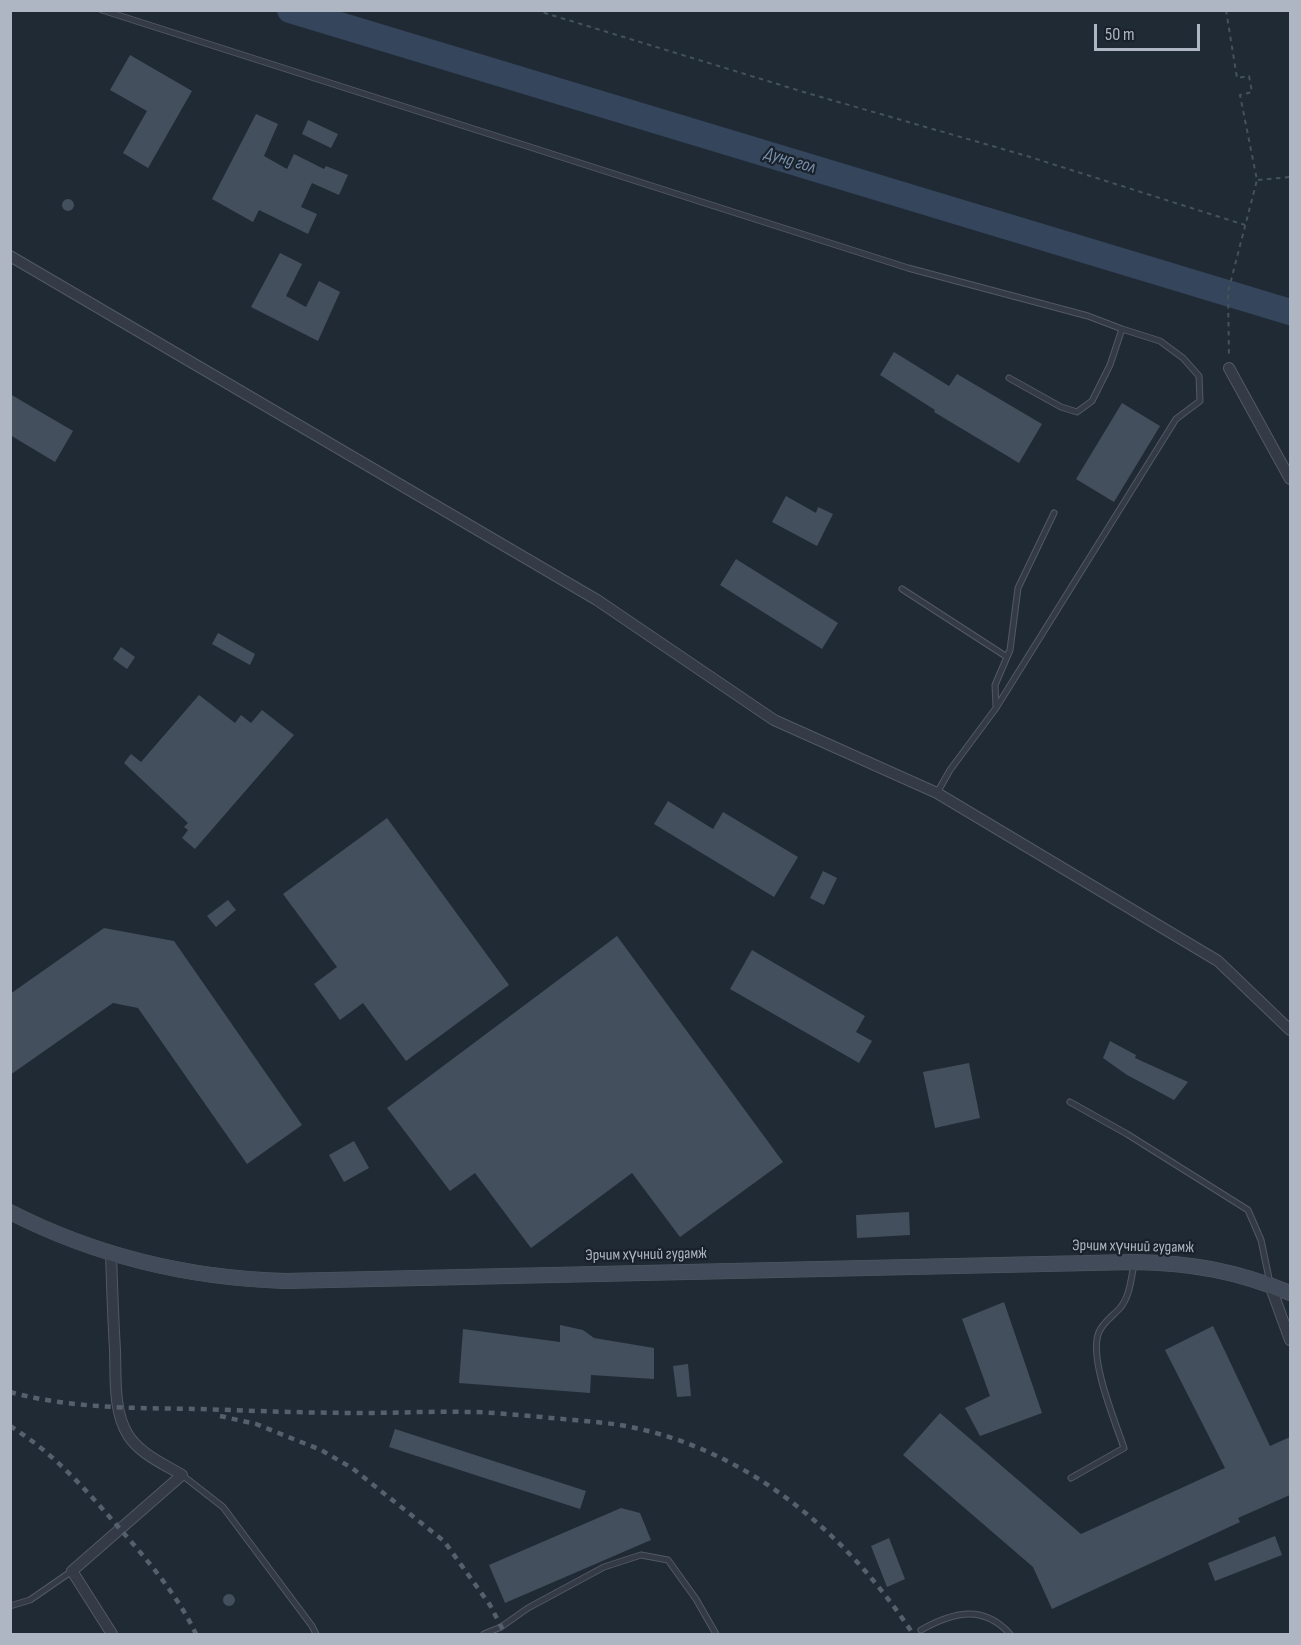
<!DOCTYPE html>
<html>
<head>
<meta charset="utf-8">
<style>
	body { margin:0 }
	#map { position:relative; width:1301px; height:1645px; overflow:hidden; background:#202a35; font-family:"Sofia Sans Condensed",sans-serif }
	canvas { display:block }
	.frame { position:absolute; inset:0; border:12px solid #aeb6c3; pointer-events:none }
	.scale { position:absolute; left:1094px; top:24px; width:106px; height:27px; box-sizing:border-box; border:3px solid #aeb6c3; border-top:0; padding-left:8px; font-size:18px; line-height:21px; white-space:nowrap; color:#aeb6c3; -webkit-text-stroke:4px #19212a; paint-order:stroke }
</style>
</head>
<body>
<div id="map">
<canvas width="1301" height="1645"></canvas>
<div class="frame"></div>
<div class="scale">50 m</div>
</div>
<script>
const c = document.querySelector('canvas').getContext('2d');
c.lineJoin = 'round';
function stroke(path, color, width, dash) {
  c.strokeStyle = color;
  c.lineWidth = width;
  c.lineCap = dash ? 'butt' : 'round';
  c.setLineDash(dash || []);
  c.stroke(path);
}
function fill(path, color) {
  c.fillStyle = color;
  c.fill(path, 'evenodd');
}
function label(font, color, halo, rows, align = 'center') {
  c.font = font + ' "Sofia Sans Condensed",sans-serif';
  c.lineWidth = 4.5;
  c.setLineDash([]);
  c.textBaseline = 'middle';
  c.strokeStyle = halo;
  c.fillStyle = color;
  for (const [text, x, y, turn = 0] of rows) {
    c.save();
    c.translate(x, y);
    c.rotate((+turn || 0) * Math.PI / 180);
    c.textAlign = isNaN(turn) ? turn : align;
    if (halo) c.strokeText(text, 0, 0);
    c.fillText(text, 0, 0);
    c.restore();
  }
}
const river = new Path2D(`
	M290,10L1290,312`);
const building = new Path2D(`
	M130,55L192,91L148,168L123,153L147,111L110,90Z
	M256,114L278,124L264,156L287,169L294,154L324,169L326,166L348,175L339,195L312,183L301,207L317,214L308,234L259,210L253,222L212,199Z
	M308,120L338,134L331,148L302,134Z
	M62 205a6 6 0 1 1 12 0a6 6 0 1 1-12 0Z
	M280,253L302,264L286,296L306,307L319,281L340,292L318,341L251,307Z
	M894,352L949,386L957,374L1042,424L1019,463L934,412L935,410L880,375Z
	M10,394L73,431L55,462L10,435Z
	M1122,403L1160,426L1114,502L1076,479Z
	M786,496L816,513L818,507L833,514L817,546L772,522Z
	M736,559L838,623L822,649L720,585Z
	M218,633L255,654L250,665L212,644Z
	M121,647L135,657L127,669L113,659Z
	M199,695L235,723L241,715L251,723L262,710L294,735L195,849L182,838L188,830L184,827L188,823L124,763L131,754L141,762Z
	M668,801L713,829L723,812L798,857L774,897L654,824Z
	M387,818L509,985L406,1061L363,1003L340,1020L314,984L337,967L283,894Z
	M823,871L837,878L824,905L810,898Z
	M228,900L236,910L216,927L207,916Z
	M104,928L174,941L302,1125L247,1164L138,1008L113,1003L10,1075V994Z
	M617,936L783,1162L680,1237L632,1173L531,1248L475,1173L450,1191L387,1108Z
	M752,950L865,1016L856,1032L872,1041L859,1063L730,989Z
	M1110,1041L1136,1055L1135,1058L1188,1082L1174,1100L1127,1075L1103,1058Z
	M969,1063L980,1118L935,1128L923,1072Z
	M354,1141L369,1168L344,1182L329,1155Z
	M909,1212L910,1235L857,1238L856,1215Z
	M1004,1302L1042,1413L980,1436L965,1408L990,1396L962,1319Z
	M560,1325L583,1330L594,1338L654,1348V1379L591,1375L590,1393L459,1383L463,1329L560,1342Z
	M1213,1326L1270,1446L1290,1437V1495L1238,1518L1240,1522L1052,1609L1033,1567L903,1455L940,1413L1081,1534L1225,1468L1165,1350Z
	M688,1364L691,1396L677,1397L673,1366Z
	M395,1429L586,1491L580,1509L389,1447Z
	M621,1508L640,1513L651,1540L505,1603L489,1565Z
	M1275,1536L1282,1555L1215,1581L1208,1563Z
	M889,1538L905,1579L887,1587L871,1546Z
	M223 1600a6 6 0 1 1 12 0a6 6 0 1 1-12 0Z`);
const path = new Path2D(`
	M535,10L807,93L1027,156L1245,225
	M1226,10L1237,78L1249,76L1252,92L1240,95L1257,180L1228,292L1229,358
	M1258,180L1290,177`);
const service = new Path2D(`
	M102,10L908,268L1088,316L1122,329L1110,365L1092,401L1077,412L1061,407L1009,378
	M902,589L1007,657
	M996,706L995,685L1010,650L1018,588L1054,513
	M937,793L950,770L996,708L1176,419L1200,401L1199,376L1183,358L1160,341L1122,329
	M1070,1102L1127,1134L1248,1210L1261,1240L1270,1283
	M182,1475L223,1507L312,1626L316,1634
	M1071,1478L1124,1448C1115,1421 1088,1357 1099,1332C1103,1322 1113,1316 1120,1308C1130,1296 1131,1279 1134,1264
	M10,1606L30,1600L72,1571
	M921,1630C953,1612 983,1604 1010,1634
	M484,1634L501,1627L528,1608L604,1567L641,1555L668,1560L696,1599L716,1634`);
const minor = new Path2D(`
	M10,256L597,600L774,720L937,793L1218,961L1290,1030
	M1229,368L1290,479
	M111,1253C112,1285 113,1317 115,1350C116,1376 113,1411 128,1435C140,1454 164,1464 182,1475L72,1571L112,1634
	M1270,1285L1290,1340`);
const secondary = new Path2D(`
	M10,1212C96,1256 188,1278 285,1281L1134,1262C1193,1263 1236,1271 1290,1293`);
const rail = new Path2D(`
	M10,1392C72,1409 138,1408 201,1409C256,1411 310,1413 364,1413C399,1413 433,1411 468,1412C492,1412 517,1415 542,1417C568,1420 594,1421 620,1425C744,1446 846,1532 913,1634
	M220,1416L256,1424L321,1450L352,1468L444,1541L490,1605L505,1634
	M10,1426C54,1453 88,1492 121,1530C149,1562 178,1596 196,1634`);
const streetNames = [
	["Эрчим хүчний гудамж",1133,1247,1],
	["Эрчим хүчний гудамж",646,1255,-1]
];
const waterNames = [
	["Дунд гол",790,161,17]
];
stroke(river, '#35455c', 26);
fill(building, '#444f5d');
stroke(service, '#515964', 7);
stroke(minor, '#515964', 12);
stroke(secondary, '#515964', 16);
stroke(path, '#425456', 2, [4.5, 4.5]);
stroke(service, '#343b46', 5);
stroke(minor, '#343b46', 10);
stroke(secondary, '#424b59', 15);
stroke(rail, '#56606d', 4.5, [6, 6]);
label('16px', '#aeb6c3', '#19212a', streetNames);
label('italic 18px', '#778eaa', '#19212a', waterNames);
</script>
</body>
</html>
